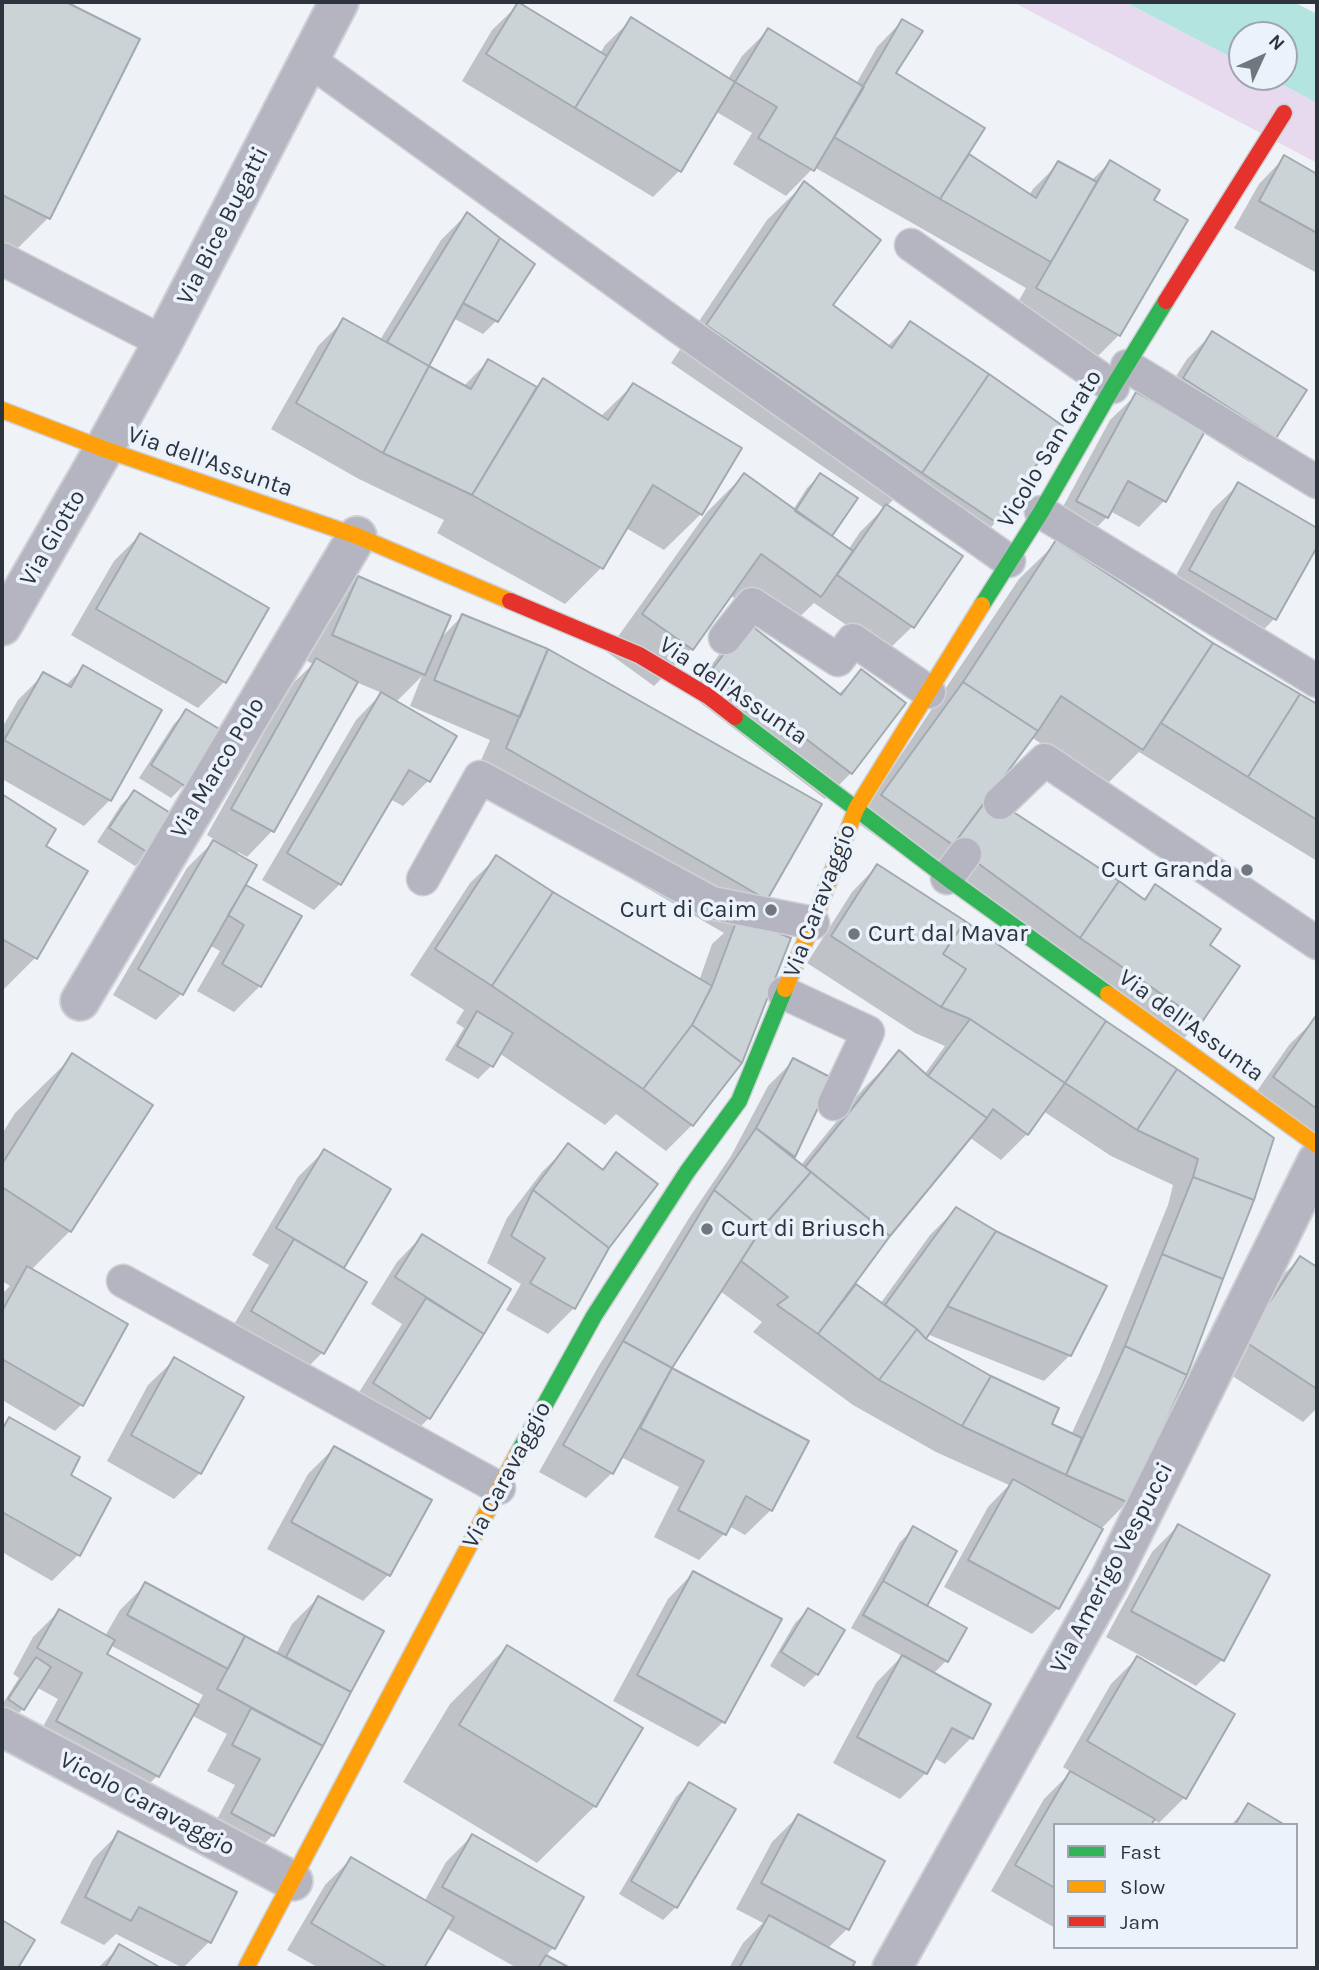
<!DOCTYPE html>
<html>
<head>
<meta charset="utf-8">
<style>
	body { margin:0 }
	#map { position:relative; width:1319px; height:1970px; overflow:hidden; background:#eff3f8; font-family:Karla,sans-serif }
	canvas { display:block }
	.frame { position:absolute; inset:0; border:4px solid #2d343d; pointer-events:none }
	.legend { position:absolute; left:1053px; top:1823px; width:245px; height:126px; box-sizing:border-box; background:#ebf2fc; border:2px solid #9fa6b0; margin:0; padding:9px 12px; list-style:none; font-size:21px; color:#2d343d }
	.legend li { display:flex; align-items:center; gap:14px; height:35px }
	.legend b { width:35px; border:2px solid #9fa6b0 }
	.north { position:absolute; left:1228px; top:21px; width:70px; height:70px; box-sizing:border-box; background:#ebf2fc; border:2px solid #9fa6b0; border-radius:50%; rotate:45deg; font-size:19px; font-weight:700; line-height:28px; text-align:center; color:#2d343d }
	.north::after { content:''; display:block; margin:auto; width:24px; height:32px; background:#71777e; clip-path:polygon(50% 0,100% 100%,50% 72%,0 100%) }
</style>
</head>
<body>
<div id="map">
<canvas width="1319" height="1970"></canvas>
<div class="frame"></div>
<ul class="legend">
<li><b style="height:9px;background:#30b455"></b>Fast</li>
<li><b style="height:9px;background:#ff9f0a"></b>Slow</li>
<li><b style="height:9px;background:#e5322d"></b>Jam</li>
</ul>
<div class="north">N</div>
</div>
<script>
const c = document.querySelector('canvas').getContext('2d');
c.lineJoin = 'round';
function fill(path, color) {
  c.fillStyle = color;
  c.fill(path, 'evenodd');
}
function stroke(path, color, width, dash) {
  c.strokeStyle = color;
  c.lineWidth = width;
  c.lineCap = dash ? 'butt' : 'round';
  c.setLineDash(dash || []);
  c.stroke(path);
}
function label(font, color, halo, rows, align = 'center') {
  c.font = font + ' Karla,sans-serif';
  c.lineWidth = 7;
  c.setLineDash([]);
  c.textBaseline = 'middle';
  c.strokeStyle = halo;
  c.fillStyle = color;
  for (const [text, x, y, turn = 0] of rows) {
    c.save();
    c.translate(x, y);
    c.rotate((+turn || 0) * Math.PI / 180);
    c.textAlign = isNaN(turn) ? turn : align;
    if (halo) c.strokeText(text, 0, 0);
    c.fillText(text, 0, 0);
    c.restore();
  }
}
const green = new Path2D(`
	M1013,2H1125L1242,63V77H1268L1317,103V163Z`);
const water = new Path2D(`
	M1125,2H1294L1317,14V103L1268,77H1284V35H1242V63Z`);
const shadow = new Path2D(`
	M2,2H62L137,40L48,218L2,264Z
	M518,5L600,54L605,45L631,20L728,79L742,56L768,30L856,84L877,47L902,21L893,74L966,155L1029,196L1033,189L1059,163L1091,181L1110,162L1152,201L1185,221L1119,335L1093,361L1011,314L1026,288L814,167L786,196L733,164L752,133L715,111L679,171L653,197L462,81L492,30Z
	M1284,158L1317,176V273L1234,228L1259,184Z
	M804,184L830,306L887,347L910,323L1061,427L996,522L970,548L895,498L887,506L912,627L886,652L814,603L783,633L730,595L691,649L654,686L607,652L707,512L744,475L793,510L807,488L820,475L829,536L848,550L860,532L884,508L671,363L767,220Z
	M467,214L496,321L483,334L453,318L427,367L463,387L488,361L535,388L543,380L600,417L633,385L701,514L664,550L626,528L602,567L565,604L437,533L444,520L357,478L271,429L318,346L344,320L380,340L441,240Z
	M1213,333L1275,436L1249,462L1202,432L1164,501L1139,527L1110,511L1107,517L1081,543L1052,527L1110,420L1136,395L1157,406L1187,359Z
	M1238,485L1317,530V543L1274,619L1249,645L1164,597L1212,510Z
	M140,535L267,608L224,682L198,708L71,635L114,561Z
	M1056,543L1212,644L1317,707V861L1139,752L1105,786L1031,737L986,796L1142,900L1156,887L1207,946L1238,967L1201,1021L1175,1047L856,822L1019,579Z
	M358,578L439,640L462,616L766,899L740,1062L692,1125L666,1151L616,1114L605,1125L499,1053L491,1066L478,1079L445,1060L464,1028L456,1023L464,1010L410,975L470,883L496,858L699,981L712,944L724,933L470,785L490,740L410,706L422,676L396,702L428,781L403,806L390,799L340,884L314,910L262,880L356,720L382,693L356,682L272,831L247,857L238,852L237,855L243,885L299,917L260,986L234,1012L197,991L220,951L209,945L181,994L156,1020L113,995L187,868L215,840L207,835L290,686L313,664L307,661L332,604Z
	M722,651L838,695L861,671L903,704L851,773L825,799L689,694Z
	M84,667L110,800L84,826L2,779V728L18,700L44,674L65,686Z
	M187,711L219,731L184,785L171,798L139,778L174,724Z
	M134,792L148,853L135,866L97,842L121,805Z
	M2,796L54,830L43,846L35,958L2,991Z
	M877,866L1272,1139L1127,1502L1102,1528L1058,1608L1032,1634L944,1587L988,1507L1009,1485L936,1452L853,1405L753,1332L762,1322L720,1291L669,1369L806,1442L771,1510L745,1535L729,1526L724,1534L699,1560L654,1537L679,1487L621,1457L612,1473L586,1498L539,1472L597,1369L689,1218L731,1156L768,1086L794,1060L830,1079L793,1158L801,1165L863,1089L900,1052L924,1075L945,1046L915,1033L807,963L852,892ZM1043,1111L1111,1156L1173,1185L1168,1205L1099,1374L1071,1435L1049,1424L924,1339L927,1334L1044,1381L1070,1355L956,1209L930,1235L880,1304L853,1284L886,1238L969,1137L1001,1160L1027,1134Z
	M1315,1019L1317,1021V1154L1248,1104L1289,1045Z
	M73,1056L70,1231L31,1270L81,1405L55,1431L2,1400V1294L10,1286L2,1281V1134L15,1113Z
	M568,1146L601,1170L617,1154L608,1247L574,1308L548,1334L506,1310L521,1284L487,1263L507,1218L542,1172Z
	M324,1151L388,1190L341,1269L364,1283L322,1353L296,1379L226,1338L269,1265L252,1255L298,1177Z
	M422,1236L509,1290L429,1418L403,1444L348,1410L402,1324L371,1304L397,1262Z
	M1300,1258L1317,1269V1408L1303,1422L1220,1368L1274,1284Z
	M174,1360L200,1473L174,1499L107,1461L148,1385Z
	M9,1419L68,1475L78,1555L52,1581L2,1552V1427Z
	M334,1448L429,1501L388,1575L363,1601L267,1549L308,1474Z
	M1178,1526L1268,1576L1222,1660L1196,1686L1106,1637L1152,1552Z
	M913,1529L924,1607L946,1661L933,1674L971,1738L945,1764L934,1758L926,1773L900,1799L833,1763L876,1683L902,1656L851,1628L900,1542Z
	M693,1573L724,1721L698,1747L613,1701L668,1599Z
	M146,1584L276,1654L292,1624L318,1598L382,1632L273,1835L247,1861L206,1840L235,1785L207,1771L227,1734L191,1715L157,1776L131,1802L32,1747L58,1699L36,1687L23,1709L10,1721L2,1716V1705L19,1678L13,1674L33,1637L59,1611L105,1636L120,1610ZM110,1645L203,1695L197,1706L105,1654Z
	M808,1610L817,1674L804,1687L770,1666L795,1623Z
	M507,1647L595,1806L537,1863L403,1782L450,1704Z
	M1137,1658L1185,1797L1159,1823L1152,1819L1055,1825V1928L991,1891L1044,1799L1071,1772L1063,1767L1111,1684Z
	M689,1784L676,1907L663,1920L619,1894L676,1797Z
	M1249,1805L1281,1825H1231Z
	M798,1816L848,1928L827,1949L853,1963L850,1968H729L743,1943L763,1923L736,1909L772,1842Z
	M119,1833L235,1893L209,1942L183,1968L116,1934L104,1945L60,1923L93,1859Z
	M472,1836L582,1897L553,1948L545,1957L566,1968H517L446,1928L422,1968H319L287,1950L325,1885L351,1859L424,1902L446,1862Z
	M119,1947L158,1968H98Z`);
const building = new Path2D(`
	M2,2H66L140,39L50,219L2,195Z
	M518,2L607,56L575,108L486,54Z
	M631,17L735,82L681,172L575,108Z
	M902,19L923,31L896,73L985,128L940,199L834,137Z
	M768,28L864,87L814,171L758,138L777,107L735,82Z
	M969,154L1036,198L1058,161L1097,182L1051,262L940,199Z
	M1284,155L1317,174V233L1259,201Z
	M1110,160L1160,190L1154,200L1188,220L1120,336L1036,288Z
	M804,181L881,240L833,305L892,348L910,321L989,374L922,473L706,325Z
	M467,212L500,238L463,303L429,366L387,342Z
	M500,238L535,264L498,322L463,303Z
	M343,318L429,366L383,453L296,403Z
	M1212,331L1307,390L1276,438L1183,378Z
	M488,359L537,387L472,495L383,453L429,366L471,389Z
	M989,374L1063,426L997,523L922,473Z
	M543,378L608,420L633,383L742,448L702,515L653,485L603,569L472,495Z
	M1136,392L1205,431L1166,502L1128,481L1108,518L1076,501Z
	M744,473L853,551L821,597L761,554L693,650L642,614Z
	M820,473L858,498L832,536L795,511Z
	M1238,482L1317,528V547L1276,620L1189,570Z
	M886,504L963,556L914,628L837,575Z
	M140,533L269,608L226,683L96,609Z
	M1056,540L1213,643L1143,750L1061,696L1038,731L963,682Z
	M358,576L451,616L425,675L332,635Z
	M462,614L548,649L520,717L434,680Z
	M748,623L841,695L861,669L906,703L852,774L713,668Z
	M1213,643L1300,694L1248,777L1161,723Z
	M548,649L822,804L767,900L506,748Z
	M316,658L358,682L274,832L231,809Z
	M83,665L162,710L111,801L4,740L43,672L71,687Z
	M963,682L1038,731L953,845L881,795Z
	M381,692L457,736L430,782L409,770L341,885L287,853Z
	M1300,694L1317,704V820L1248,777Z
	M186,709L221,730L185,786L151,765Z
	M134,790L175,816L150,854L109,828Z
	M2,794L56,829L46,846L88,871L37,959L2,939Z
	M989,796L1119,881L1080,938L953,845Z
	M213,840L257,865L183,995L138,969Z
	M496,855L553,892L492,986L435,949Z
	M877,864L965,921L943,954L966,969L941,1007L831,936Z
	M1119,881L1145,900L1155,884L1221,929L1210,945L1240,966L1202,1022L1080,938Z
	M246,885L302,916L261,987L222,964L244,925L228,915Z
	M553,892L712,986L692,1025L643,1089L492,986Z
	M738,917L791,938L742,1063L692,1025L712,986Z
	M965,921L1106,1021L1065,1083L970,1019L941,1007L966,969L943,954Z
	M477,1011L513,1033L493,1067L457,1046Z
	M1315,1017L1317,1019V1109L1273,1077Z
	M970,1019L1065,1083L1028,1135L993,1109L987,1118L928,1076Z
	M1106,1021L1177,1069L1137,1130L1065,1083Z
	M692,1025L742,1063L693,1126L643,1089Z
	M899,1050L928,1076L987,1118L890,1236L805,1167Z
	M72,1053L153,1105L71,1232L2,1187V1164Z
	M793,1058L832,1078L795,1157L756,1128Z
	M1177,1069L1274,1138L1254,1200L1193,1177L1198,1159L1137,1130Z
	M756,1128L811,1172L762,1228L714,1190Z
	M568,1143L603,1170L616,1152L658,1184L609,1248L533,1190Z
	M324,1149L391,1189L344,1268L276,1228Z
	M811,1172L890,1236L818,1334L777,1305L788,1297L741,1261L762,1228Z
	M1193,1177L1254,1200L1223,1279L1162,1254Z
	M533,1190L609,1248L575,1309L530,1283L545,1258L511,1236Z
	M714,1190L762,1228L672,1368L623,1341Z
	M956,1207L996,1231L926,1339L917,1329L885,1305Z
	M996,1231L1107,1286L1071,1356L947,1306Z
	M422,1234L511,1289L484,1334L395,1277Z
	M294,1239L367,1282L324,1354L251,1311Z
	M1162,1254L1223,1279L1187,1375L1125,1346Z
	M1300,1256L1317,1267V1389L1244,1341Z
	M27,1266L128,1324L83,1406L2,1359V1311Z
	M856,1284L917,1329L879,1380L818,1334Z
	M426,1298L484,1334L430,1419L373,1383Z
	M917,1329L926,1339L991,1376L962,1426L879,1380Z
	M623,1341L672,1368L613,1474L563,1445Z
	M1125,1346L1187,1375L1129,1503L1066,1475Z
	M174,1357L244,1397L201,1474L131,1435Z
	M672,1368L809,1441L772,1511L746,1496L726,1535L678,1510L704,1461L640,1428Z
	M991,1376L1059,1408L1052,1424L1082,1438L1066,1475L962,1426Z
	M9,1417L80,1457L71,1475L111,1498L80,1556L2,1512V1430Z
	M334,1446L432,1500L390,1576L291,1522Z
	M1013,1479L1103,1529L1059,1609L968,1560Z
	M1178,1524L1270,1575L1224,1661L1131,1611Z
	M913,1526L957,1551L927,1606L883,1581Z
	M693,1571L782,1619L725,1723L637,1675Z
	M883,1581L967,1628L948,1662L863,1615Z
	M145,1582L245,1636L228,1669L127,1615Z
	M318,1596L384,1631L351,1692L286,1657Z
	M808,1608L845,1630L818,1675L781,1652Z
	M59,1609L115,1640L107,1654L199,1705L159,1777L56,1721L82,1673L37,1648Z
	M245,1636L351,1692L323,1746L217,1689Z
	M507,1645L643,1728L596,1807L459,1725Z
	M902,1655L991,1704L973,1739L952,1728L927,1774L857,1737Z
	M1137,1656L1235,1714L1186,1799L1087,1741Z
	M36,1657L51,1667L24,1710L8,1699Z
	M251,1708L323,1746L274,1836L231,1813L260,1759L232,1745Z
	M1070,1771L1155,1819L1151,1825H1055V1888L1015,1865Z
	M689,1782L736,1809L677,1908L631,1881Z
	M1248,1803L1285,1825H1235Z
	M798,1814L885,1861L849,1930L761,1883Z
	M118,1831L237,1892L211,1943L139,1907L131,1921L85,1897Z
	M472,1834L584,1897L555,1949L442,1887Z
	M351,1857L454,1917L424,1968H388L311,1923Z
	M769,1915L855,1962L852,1968H739Z
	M2,1920L35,1940L18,1968H2Z
	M119,1944L161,1968H105Z
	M546,1955L570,1968H538Z`);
const lane = new Path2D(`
	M309,60L680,328L1009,561
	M911,245L1113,387
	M2,259L163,342
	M1127,366L1317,482
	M1041,512L1317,681
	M725,638L752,604L838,660L853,640L929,692
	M1000,803L1045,760L1317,943
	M947,878L965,854
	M423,879L480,777L712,903L813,923
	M784,993L868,1032L834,1104
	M123,1281L499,1488`);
const street = new Path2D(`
	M2,626L104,449L163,342L339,2
	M80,1001L357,536
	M2,1727L293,1881
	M892,1968L1109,1581L1317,1161`);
const fast = new Path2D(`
	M982,605L1041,512L1113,387L1166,301
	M735,717L947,878L1108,994
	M517,1455L594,1316L687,1172L739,1101L785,989`);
const slow = new Path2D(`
	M2,410L104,449L357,536L510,601
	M785,989L813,923L856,809L982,605
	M1108,994L1317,1145
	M246,1968L517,1455`);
const jam = new Path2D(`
	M1166,301L1284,113
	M510,601L639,655L708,696L735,717`);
const markers = [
	[1247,870,7,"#71777e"],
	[771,910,7,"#71777e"],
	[854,934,7,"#71777e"],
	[707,1229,7,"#71777e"]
];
const streetNames = [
	["Via Bice Bugatti",223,226,-63],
	["Vicolo San Grato",1050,449,-59],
	["Via dell'Assunta",210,462,19],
	["Via Giotto",53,538,-60],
	["Via dell'Assunta",733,691,34],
	["Via Marco Polo",218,768,-59],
	["Via Caravaggio",820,901,-69],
	["Via dell'Assunta",1191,1026,36],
	["Via Caravaggio",507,1475,-62],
	["Via Amerigo Vespucci",1112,1568,-62],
	["Vicolo Caravaggio",147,1804,28]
];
const poiNames = [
	["Curt Granda",1233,870],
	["Curt di Caim",757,910],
	["Curt dal Mavar",868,934,"left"],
	["Curt di Briusch",721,1229,"left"]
];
fill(green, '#e7daee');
fill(water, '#b4e4e0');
fill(shadow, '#0003');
fill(building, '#cbd3d7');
stroke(building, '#a3aaaf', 2);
stroke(lane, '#cdd1d6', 35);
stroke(street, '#cdd1d6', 42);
stroke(fast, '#cdd1d6', 19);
stroke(slow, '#cdd1d6', 19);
stroke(jam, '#cdd1d6', 19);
stroke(lane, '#b5b5c2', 32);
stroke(street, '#b5b5c2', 38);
stroke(fast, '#30b455', 16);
stroke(slow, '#ff9f0a', 16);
stroke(jam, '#e5322d', 16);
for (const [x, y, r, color] of markers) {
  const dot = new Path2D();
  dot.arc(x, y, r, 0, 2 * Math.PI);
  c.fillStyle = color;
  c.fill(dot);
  stroke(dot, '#ebf2fc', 2.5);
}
label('24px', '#2d343d', '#ebf2fc', streetNames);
label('24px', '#2d343d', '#ebf2fc', poiNames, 'right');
</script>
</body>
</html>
